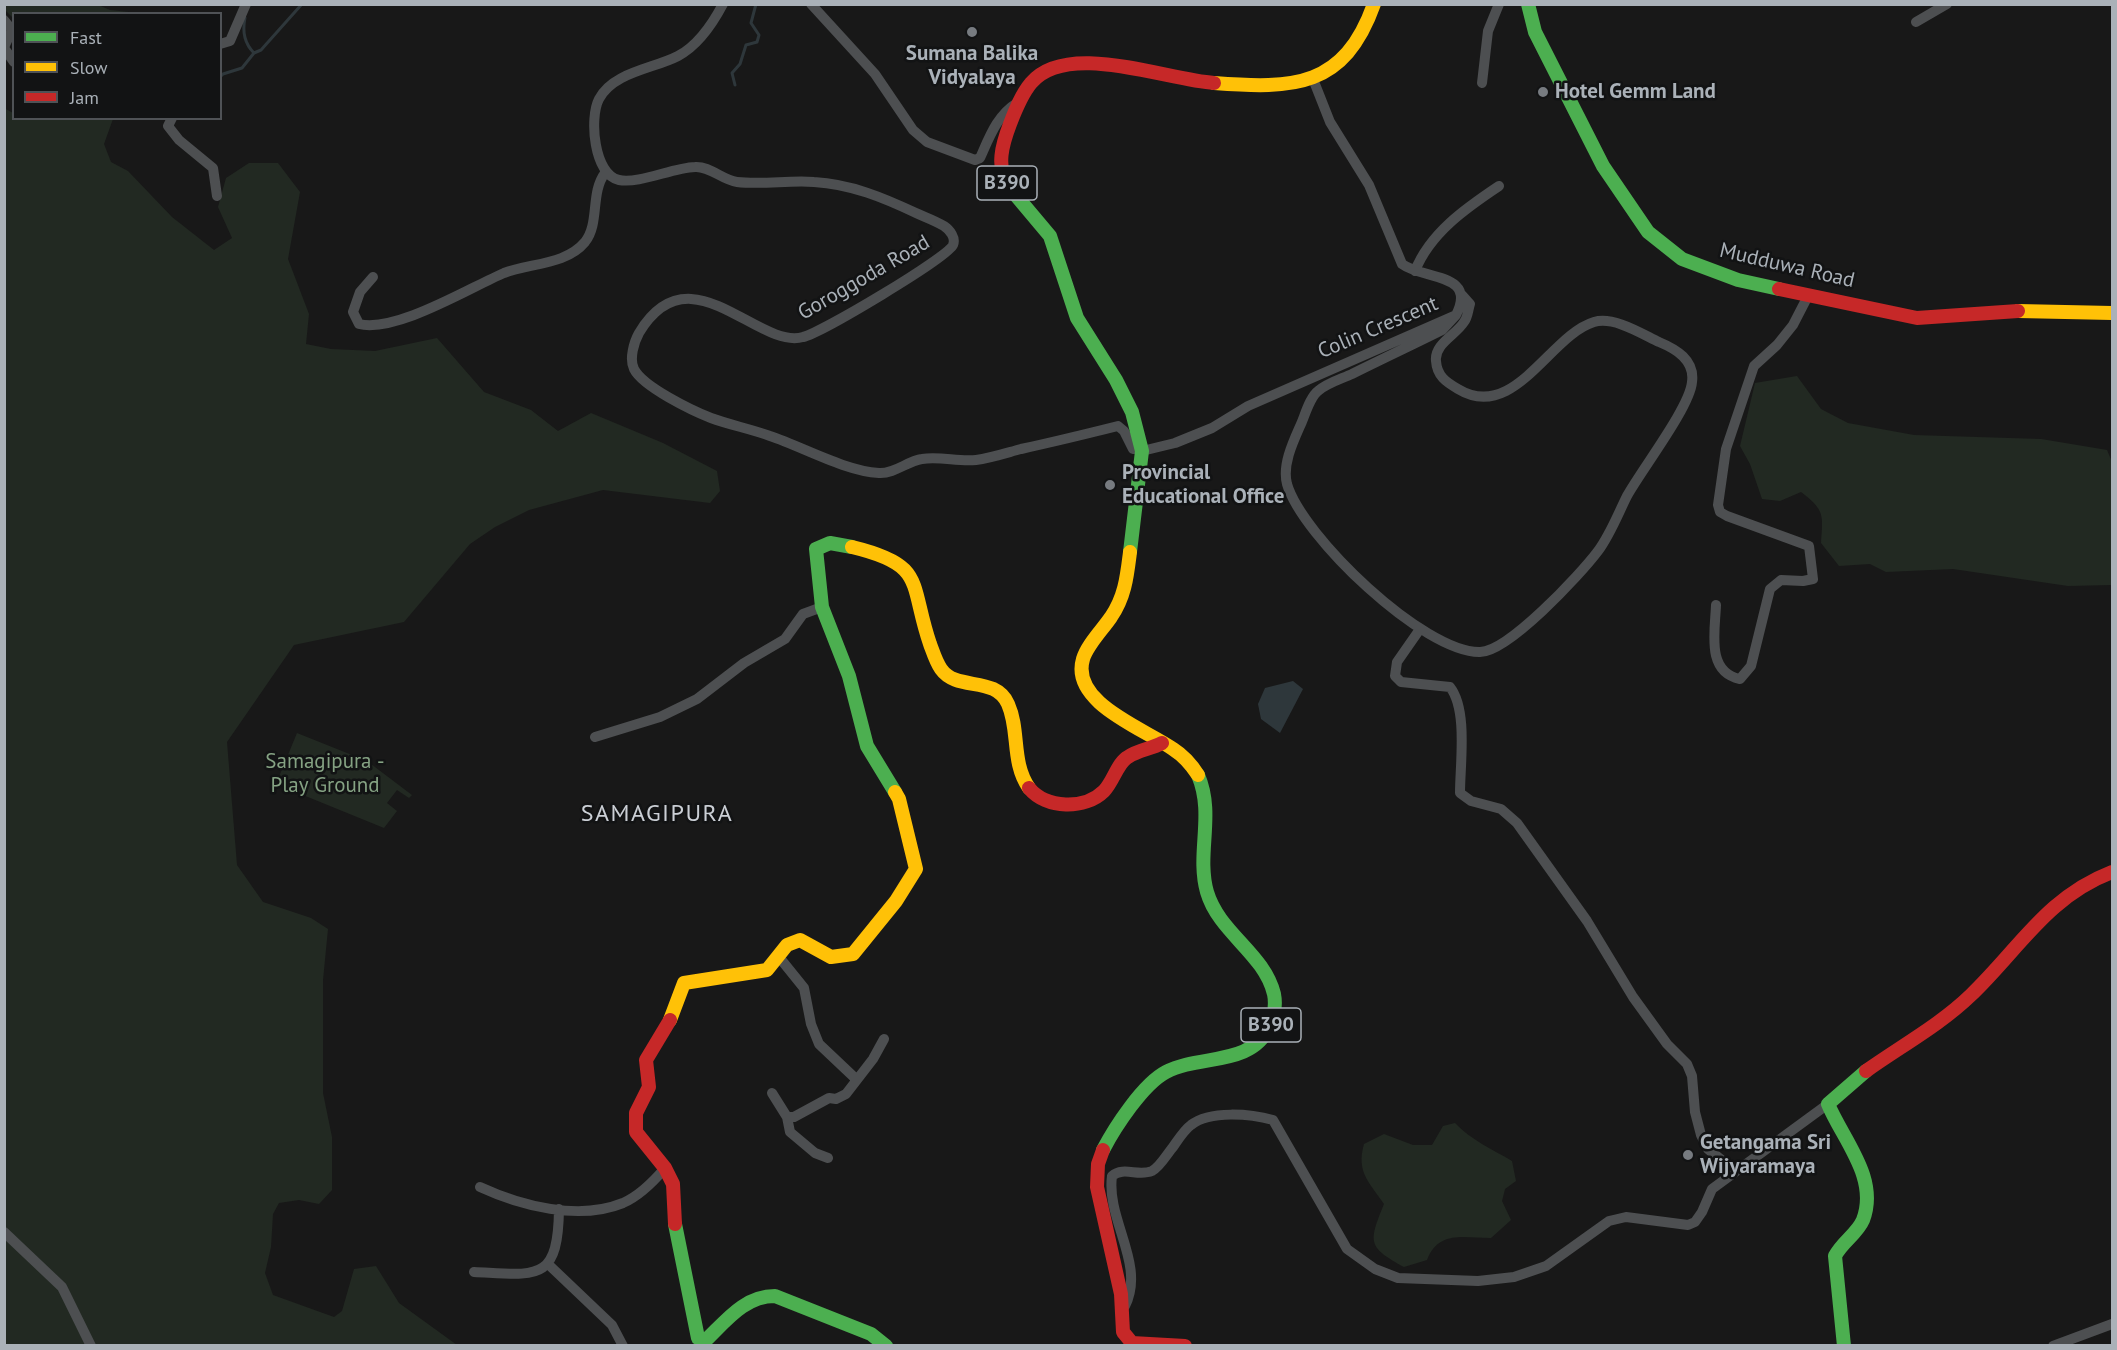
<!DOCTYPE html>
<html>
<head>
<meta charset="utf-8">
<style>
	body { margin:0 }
	#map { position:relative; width:2117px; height:1350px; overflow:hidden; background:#181818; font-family:"PT Sans",sans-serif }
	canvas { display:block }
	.frame { position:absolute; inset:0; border:6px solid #aab1b8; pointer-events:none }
	.legend { position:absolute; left:12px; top:12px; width:210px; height:108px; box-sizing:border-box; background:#121314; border:2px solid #4f5256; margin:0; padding:8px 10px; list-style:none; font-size:18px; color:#aab1b8 }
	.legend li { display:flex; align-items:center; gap:12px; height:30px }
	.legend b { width:30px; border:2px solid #4f5256 }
</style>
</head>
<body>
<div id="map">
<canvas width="2117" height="1350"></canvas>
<div class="frame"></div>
<ul class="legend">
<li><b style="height:8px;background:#4caf50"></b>Fast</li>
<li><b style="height:8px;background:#ffc107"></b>Slow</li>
<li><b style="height:8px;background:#c62828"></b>Jam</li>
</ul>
</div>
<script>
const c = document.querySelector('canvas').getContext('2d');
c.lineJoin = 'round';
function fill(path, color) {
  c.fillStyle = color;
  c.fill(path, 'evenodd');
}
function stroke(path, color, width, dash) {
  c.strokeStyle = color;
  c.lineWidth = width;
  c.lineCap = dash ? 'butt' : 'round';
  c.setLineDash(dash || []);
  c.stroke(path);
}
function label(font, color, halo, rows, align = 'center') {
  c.font = font + ' "PT Sans",sans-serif';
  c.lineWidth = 5;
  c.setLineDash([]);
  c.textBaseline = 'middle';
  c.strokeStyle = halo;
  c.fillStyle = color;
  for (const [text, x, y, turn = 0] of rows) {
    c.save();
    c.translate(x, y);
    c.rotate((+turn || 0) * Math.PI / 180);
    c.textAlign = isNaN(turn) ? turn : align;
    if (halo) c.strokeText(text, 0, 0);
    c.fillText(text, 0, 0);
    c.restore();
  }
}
const green = new Path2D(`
	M98,5L110,10L138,13L14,14L13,18L5,10V5Z
	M4,108L13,113L14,118L113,119L104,144L111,162L128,171L172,217L214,250L232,238L218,207L226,178L249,163H278L300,192L288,259L309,314L306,344L331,349L375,351L437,338L484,392L531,410L558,431L591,413L663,443L717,471L720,491L710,503L603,490L529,510L495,527L470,544L404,622L294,645L227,742L237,865L263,902L311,918L328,929L323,980V1093L332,1137V1190L319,1204L299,1200L279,1203L273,1214L271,1247L265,1273L273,1295L334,1317L342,1311L354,1269L376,1266L399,1303L457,1345H5Z
	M1797,376L1821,409L1848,423L1914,435L2041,439L2107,450L2112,462V585L2068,586L1953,569L1886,572L1870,564L1839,566L1821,543C1823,515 1825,510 1801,492L1780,501L1762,499L1750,464L1740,446L1755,383Z
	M297,733L367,761L412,795L409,798L397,790L387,803L397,811L384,828L276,784Z
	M1455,1123C1471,1140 1492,1149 1512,1161L1516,1181L1505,1189L1502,1201L1511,1220L1491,1238C1463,1238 1439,1230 1427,1260L1404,1267C1368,1247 1368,1243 1384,1204C1369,1182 1356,1172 1364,1144L1384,1134L1413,1145H1432L1443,1126Z`);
const water = new Path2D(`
	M1293,681L1303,689L1280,733L1261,719L1258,704L1265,688Z`);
const stream = new Path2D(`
	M254,53L261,50L302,4
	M220,77L223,74L242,68L254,53C244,43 242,32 245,18
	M735,85L732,73L740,64L746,45L757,42L759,35L751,23L756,4`);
const street = new Path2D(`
	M723,4C713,23 697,46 678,56C653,69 613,72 599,99C589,118 594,175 619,180C639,184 672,168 695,167C710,166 722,180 737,182C763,185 789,180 814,182C851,184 884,198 916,213C925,217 936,221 944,226C950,230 956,238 953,245C947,258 821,333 803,337C757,350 690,248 639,333C634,342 629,359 634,369C643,387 693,411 711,418C730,425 751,429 770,436C803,447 845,471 879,473C895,474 907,461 922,459C940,456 958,462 976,460C991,458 1006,453 1021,449C1053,442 1086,434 1118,426L1124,431L1133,449L1142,447
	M811,4L875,74L913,130L927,142L975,160L980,158C989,138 997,115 1017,103
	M4,20L12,30L4,47
	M1916,22L1947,4
	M220,44L230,41L246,4
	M4,48L14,62
	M1482,83L1488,31L1499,4
	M172,118L168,126L179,140L213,168L217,196
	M1415,271C1430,233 1466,208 1499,186
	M373,277L360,292L353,312L359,324C396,333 469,288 504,273C530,263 566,265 585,242C600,223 590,193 605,173
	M1456,315L1442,330C1412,345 1382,359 1352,374C1341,379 1327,383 1318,391C1310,397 1305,415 1301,424C1293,442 1282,465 1287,484C1302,536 1424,653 1480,652C1508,652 1580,575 1598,551C1610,535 1618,514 1627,496C1642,469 1690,407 1692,382C1695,360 1676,349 1659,342C1642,334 1614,316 1594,322C1550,335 1514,423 1458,389C1446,382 1437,376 1436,361C1434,344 1456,335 1464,322C1468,317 1468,310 1470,304L1462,295
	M1142,451L1175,443L1212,428L1248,406L1456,315C1478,272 1423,280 1402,264L1369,185L1330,122L1313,79
	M1716,605C1715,632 1706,672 1740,679L1751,666L1770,589L1781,580L1803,581L1813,579L1809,546L1727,516L1720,512L1718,505L1726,449L1754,366L1777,345L1793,325L1809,294
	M1420,629L1397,662L1395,676L1401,682L1450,687C1468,710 1460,764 1460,793L1471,801L1501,809L1517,823L1587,921L1633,997L1667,1044L1687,1064L1692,1076L1695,1112L1701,1135L1708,1149L1735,1171
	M595,737L660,717L697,699L744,663L785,639L803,614L822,607
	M779,957L804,988L811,1024L819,1044L856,1079
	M772,1093L787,1117L790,1132L815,1153L828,1158
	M787,1117H794L829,1098L836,1099L846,1094L873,1059L884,1039
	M480,1187C521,1206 579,1221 623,1203C639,1196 654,1181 665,1168
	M4,1232L62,1287L91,1346
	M549,1265L612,1325L623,1346
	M474,1272C537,1275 558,1283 559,1209
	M1125,1306C1146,1264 1106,1220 1112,1176C1124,1166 1138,1177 1152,1171C1160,1167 1167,1154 1173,1147C1178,1140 1184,1130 1191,1125C1210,1110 1251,1114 1273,1120L1347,1249L1375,1269L1398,1278L1478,1281L1514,1277L1546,1266L1609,1221L1626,1217L1688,1225L1695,1222L1702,1212L1712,1189L1828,1104
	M2053,1346L2112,1324`);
const fast = new Path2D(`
	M1528,4L1535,32L1603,166L1648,232L1682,259L1738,280L1779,289
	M1008,186L1050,236L1077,318L1116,380L1132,412L1142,451L1130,552
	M852,547L830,543L816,549L822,607L849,676L867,746L895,792
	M1103,1150C1115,1127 1143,1084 1166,1072C1200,1054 1251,1067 1270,1026C1274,1016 1276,1004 1274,994C1264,953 1219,933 1207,892C1196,853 1215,815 1198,775
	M675,1224L698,1338L705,1341C726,1321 744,1296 775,1296L871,1334L886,1346
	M1844,1346L1835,1256C1842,1242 1857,1234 1863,1220C1879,1178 1843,1140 1828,1104L1866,1071`);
const slow = new Path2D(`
	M1214,83C1294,89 1344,88 1374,4
	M2018,311L2112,313
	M852,547C927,565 909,583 930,644C933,652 936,662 941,669C957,692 995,675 1008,704C1020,731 1011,762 1029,788
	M1130,552C1127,576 1125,597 1111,617C1103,629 1087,645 1083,659C1070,703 1145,729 1173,749C1184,756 1191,764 1198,775
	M670,1020L684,983L767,970L787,945L800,940L831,957L853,954L896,901L916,869L899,799L895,792`);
const jam = new Path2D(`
	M1008,186C996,166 1002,145 1010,124C1015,111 1021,95 1031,83C1067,40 1166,80 1214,83
	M1779,289L1917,318L2018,311
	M1029,788C1046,809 1085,810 1104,791C1113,782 1118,762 1128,757C1138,750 1151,749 1162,743
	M670,1020L646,1060L649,1087L636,1113V1132L665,1168L673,1184L675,1224
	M1866,1071C1901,1046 1940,1025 1971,995C2019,949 2047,897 2112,872
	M1103,1150L1098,1164L1097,1187L1121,1294L1123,1332L1132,1343L1185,1346`);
const markers = [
	[972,32,6,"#777b80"],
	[1543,92,6,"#777b80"],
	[1110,485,6,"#777b80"],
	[1688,1155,6,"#777b80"]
];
const shields = [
	[1007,183,60],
	[1271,1025,60]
];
const shieldNames = [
	["B390",1007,183],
	["B390",1271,1025]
];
const poiNames = [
	["Sumana Balika",972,54,"center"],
	["Vidyalaya",972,78,"center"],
	["Hotel Gemm Land",1555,92],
	["Provincial",1122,473],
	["Educational Office",1122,497],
	["Getangama Sri",1700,1143],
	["Wijyaramaya",1700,1167]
];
const streetNames = [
	["Mudduwa Road",1787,266,13],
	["Goroggoda Road",864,278,-30],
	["Colin Crescent",1378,328,-23]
];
const parkNames = [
	["Samagipura -",325,762],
	["Play Ground",325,786]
];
const quarterNames = [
	["SAMAGIPURA",657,814]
];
fill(green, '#222922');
fill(water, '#2e373b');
stroke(stream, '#2e373b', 3);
stroke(street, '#4d4f51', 10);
stroke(fast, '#4caf50', 14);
stroke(slow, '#ffc107', 14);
stroke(jam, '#c62828', 14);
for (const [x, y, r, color] of markers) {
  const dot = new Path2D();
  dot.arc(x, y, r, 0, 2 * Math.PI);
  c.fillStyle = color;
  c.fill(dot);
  stroke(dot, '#121314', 2);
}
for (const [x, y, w] of shields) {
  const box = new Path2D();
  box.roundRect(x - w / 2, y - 17, w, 34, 4.5);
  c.fillStyle = '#121314';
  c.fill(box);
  stroke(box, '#aab1b8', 1.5);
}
label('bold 20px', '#aab1b8', null, shieldNames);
label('bold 21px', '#aab1b8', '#121314', poiNames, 'left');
label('21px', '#aab1b8', '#121314', streetNames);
label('21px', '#85a283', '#121314', parkNames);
c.letterSpacing = '1.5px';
label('24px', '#cbcfd5', '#121314', quarterNames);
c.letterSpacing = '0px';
</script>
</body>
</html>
